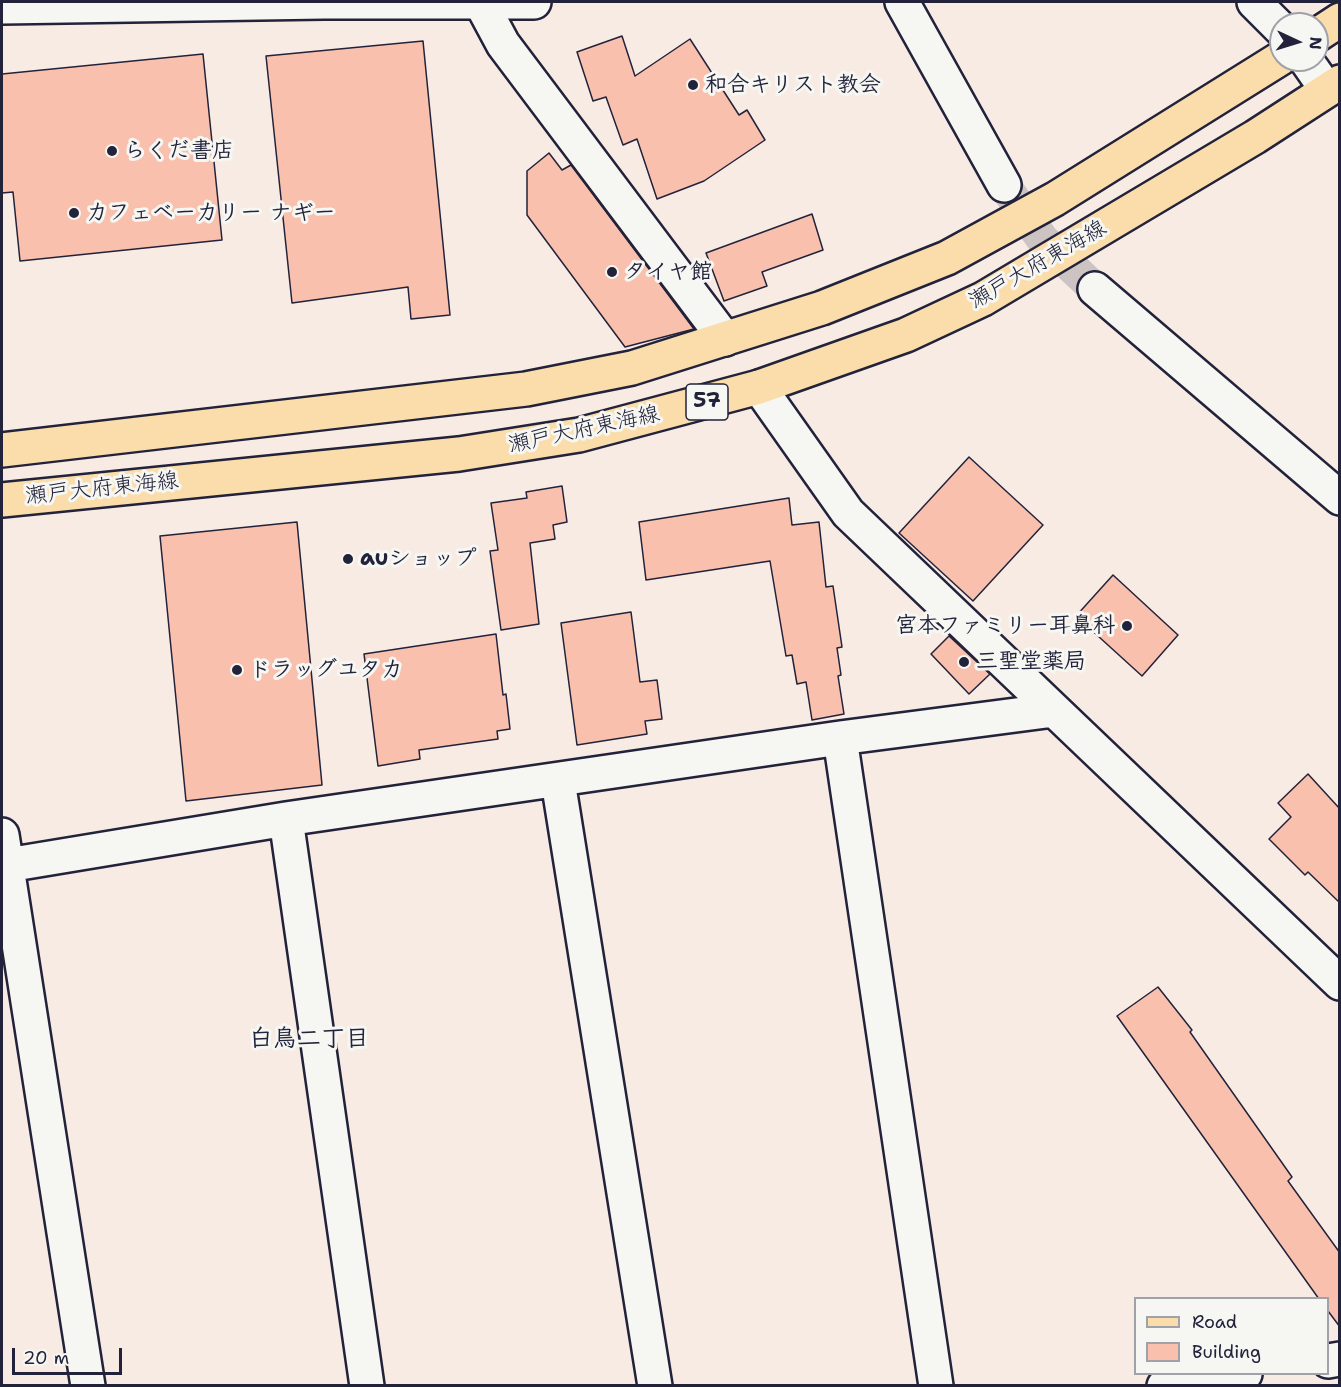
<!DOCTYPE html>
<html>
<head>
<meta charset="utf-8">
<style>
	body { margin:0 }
	#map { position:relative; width:1341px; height:1387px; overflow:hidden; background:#f7ebe4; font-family:"Shantell Sans",sans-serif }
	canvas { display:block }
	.frame { position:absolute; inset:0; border:3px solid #22223b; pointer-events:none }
	.legend { position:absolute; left:1134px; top:1297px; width:195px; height:78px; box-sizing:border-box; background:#f6f6f2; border:2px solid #a1a1a9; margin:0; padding:8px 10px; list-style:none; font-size:18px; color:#22223b }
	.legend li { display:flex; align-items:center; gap:12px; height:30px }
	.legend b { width:30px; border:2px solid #a1a1a9 }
	.north { position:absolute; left:1269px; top:12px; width:60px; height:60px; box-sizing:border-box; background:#f6f6f2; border:2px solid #a1a1a9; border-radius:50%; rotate:94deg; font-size:16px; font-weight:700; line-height:24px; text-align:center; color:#22223b }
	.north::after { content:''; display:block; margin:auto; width:21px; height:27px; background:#22223b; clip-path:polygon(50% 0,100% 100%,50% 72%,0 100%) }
	.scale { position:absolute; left:12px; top:1348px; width:110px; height:27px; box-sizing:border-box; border:3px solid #22223b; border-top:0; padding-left:8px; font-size:18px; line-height:21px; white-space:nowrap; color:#22223b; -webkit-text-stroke:4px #f6f6f2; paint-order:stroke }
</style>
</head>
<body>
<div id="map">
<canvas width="1341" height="1387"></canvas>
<div class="frame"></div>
<ul class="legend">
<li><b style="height:8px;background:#faddab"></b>Road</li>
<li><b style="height:16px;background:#f9c1ad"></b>Building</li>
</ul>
<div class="north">N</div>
<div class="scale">20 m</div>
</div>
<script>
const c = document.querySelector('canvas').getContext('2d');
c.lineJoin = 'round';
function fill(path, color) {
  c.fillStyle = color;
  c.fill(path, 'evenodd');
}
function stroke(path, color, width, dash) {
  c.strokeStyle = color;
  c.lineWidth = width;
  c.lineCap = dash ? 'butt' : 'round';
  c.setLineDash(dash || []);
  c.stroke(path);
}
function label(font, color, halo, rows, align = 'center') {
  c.font = font + ' "Shantell Sans","Klee One",sans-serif';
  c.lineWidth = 6;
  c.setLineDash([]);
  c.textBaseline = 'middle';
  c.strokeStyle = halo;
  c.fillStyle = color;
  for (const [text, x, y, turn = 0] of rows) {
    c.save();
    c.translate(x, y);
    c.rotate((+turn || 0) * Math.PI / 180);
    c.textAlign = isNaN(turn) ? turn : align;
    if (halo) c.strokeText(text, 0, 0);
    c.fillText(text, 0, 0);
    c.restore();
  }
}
const building = new Path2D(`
	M622,36L635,76L690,39L739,115L747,110L765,140L704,181L657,199L637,139L623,145L606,97L593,101L577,52Z
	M423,41L450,315L411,319L408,287L292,303L266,56Z
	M203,54L222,240L20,261L13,192L2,193V74Z
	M549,153L562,170L571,165L694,329L625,347L527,215V171Z
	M812,214L823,250L762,272L767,286L724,301L706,253Z
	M969,457L1043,525L973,601L899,533Z
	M562,486L567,522L553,525L555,539L530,543L539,624L501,630L490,551L498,550L491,503L527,498L526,492Z
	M789,498L792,525L819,522L826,587L833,586L842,647L837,648L841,675L838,676L844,714L812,720L806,682L797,684L792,655L786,656L770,561L646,580L639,522Z
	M297,522L322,785L186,801L160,536Z
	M1113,575L1178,635L1142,676L1076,616Z
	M631,612L640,682L657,680L662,719L645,721L647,734L577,745L561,623Z
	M496,634L503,695L506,694L510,729L497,731L498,739L419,750L420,759L378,766L364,654Z
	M949,636L990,674L969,694L931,654Z
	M1308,774L1340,809V903L1308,872L1305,875L1269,839L1291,817L1278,803Z
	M1158,987L1192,1030L1190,1032L1292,1177L1288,1181L1340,1253V1327L1328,1311V1299H1319L1117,1016Z`);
const minorTunnel = new Path2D(`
	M1004,185L1043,240L1095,289`);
const minor = new Path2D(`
	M902,2L1004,185
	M481,3L503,44L725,339
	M1095,289L1340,498
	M759,387L848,513L1340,983
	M840,738L936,1386
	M558,781L655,1386
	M286,819L367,1386
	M2,835L88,1386
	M2,866L286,819L840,738L1054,710
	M1328,1361L1340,1359
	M1164,1386L1245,1374`);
const tertiary = new Path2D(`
	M1254,2L1281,29
	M2,7L324,2H534
	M1306,60L1327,90`);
const primary = new Path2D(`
	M1317,35L1340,20
	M2,450L526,389L632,368L822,308L947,258L1055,199L1281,58
	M2,500L459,454L579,435L759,387L906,335L983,299L1255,137L1340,82`);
const markers = [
	[693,85,6,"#22223b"],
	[112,151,6,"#22223b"],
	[74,213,6,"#22223b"],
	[612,272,6,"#22223b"],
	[348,559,6,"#22223b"],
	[1127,626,6,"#22223b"],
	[964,662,6,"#22223b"],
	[237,670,6,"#22223b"]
];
const shields = [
	[707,402,42]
];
const shieldNames = [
	["57",707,402]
];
const poiNames = [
	["和合キリスト教会",705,85],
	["らくだ書店",124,151],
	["カフェベーカリー ナギー",86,213],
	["タイヤ館",624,272],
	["auショップ",360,559],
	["宮本ファミリー耳鼻科",1115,626,"right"],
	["三聖堂薬局",976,662],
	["ドラッグユタカ",249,670]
];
const streetNames = [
	["瀬戸大府東海線",1038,265,-30],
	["瀬戸大府東海線",584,430,-12],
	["瀬戸大府東海線",102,489,-6]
];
const neighbourhoodNames = [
	["白鳥二丁目",309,1040]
];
fill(building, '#f9c1ad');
stroke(building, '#22223b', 1.5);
stroke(minorTunnel, '#ccc3c2', 33, [33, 16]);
stroke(minor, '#22223b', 38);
stroke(tertiary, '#22223b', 38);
stroke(primary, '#22223b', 38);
stroke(minor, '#f6f6f2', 33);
stroke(tertiary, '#f6f6f2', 33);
stroke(primary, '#faddab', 33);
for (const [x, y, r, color] of markers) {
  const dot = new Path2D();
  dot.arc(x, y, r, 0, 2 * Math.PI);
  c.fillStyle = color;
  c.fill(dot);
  stroke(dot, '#f6f6f2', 2);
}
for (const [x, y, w] of shields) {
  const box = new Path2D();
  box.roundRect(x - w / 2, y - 18, w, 36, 4.5);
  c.fillStyle = '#f6f6f2';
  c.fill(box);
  stroke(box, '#22223b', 1.5);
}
label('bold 21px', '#22223b', null, shieldNames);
label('bold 22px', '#22223b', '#f6f6f2', poiNames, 'left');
label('22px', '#22223b', '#f6f6f2', streetNames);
label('bold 24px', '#22223b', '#f6f6f2', neighbourhoodNames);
</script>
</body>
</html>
